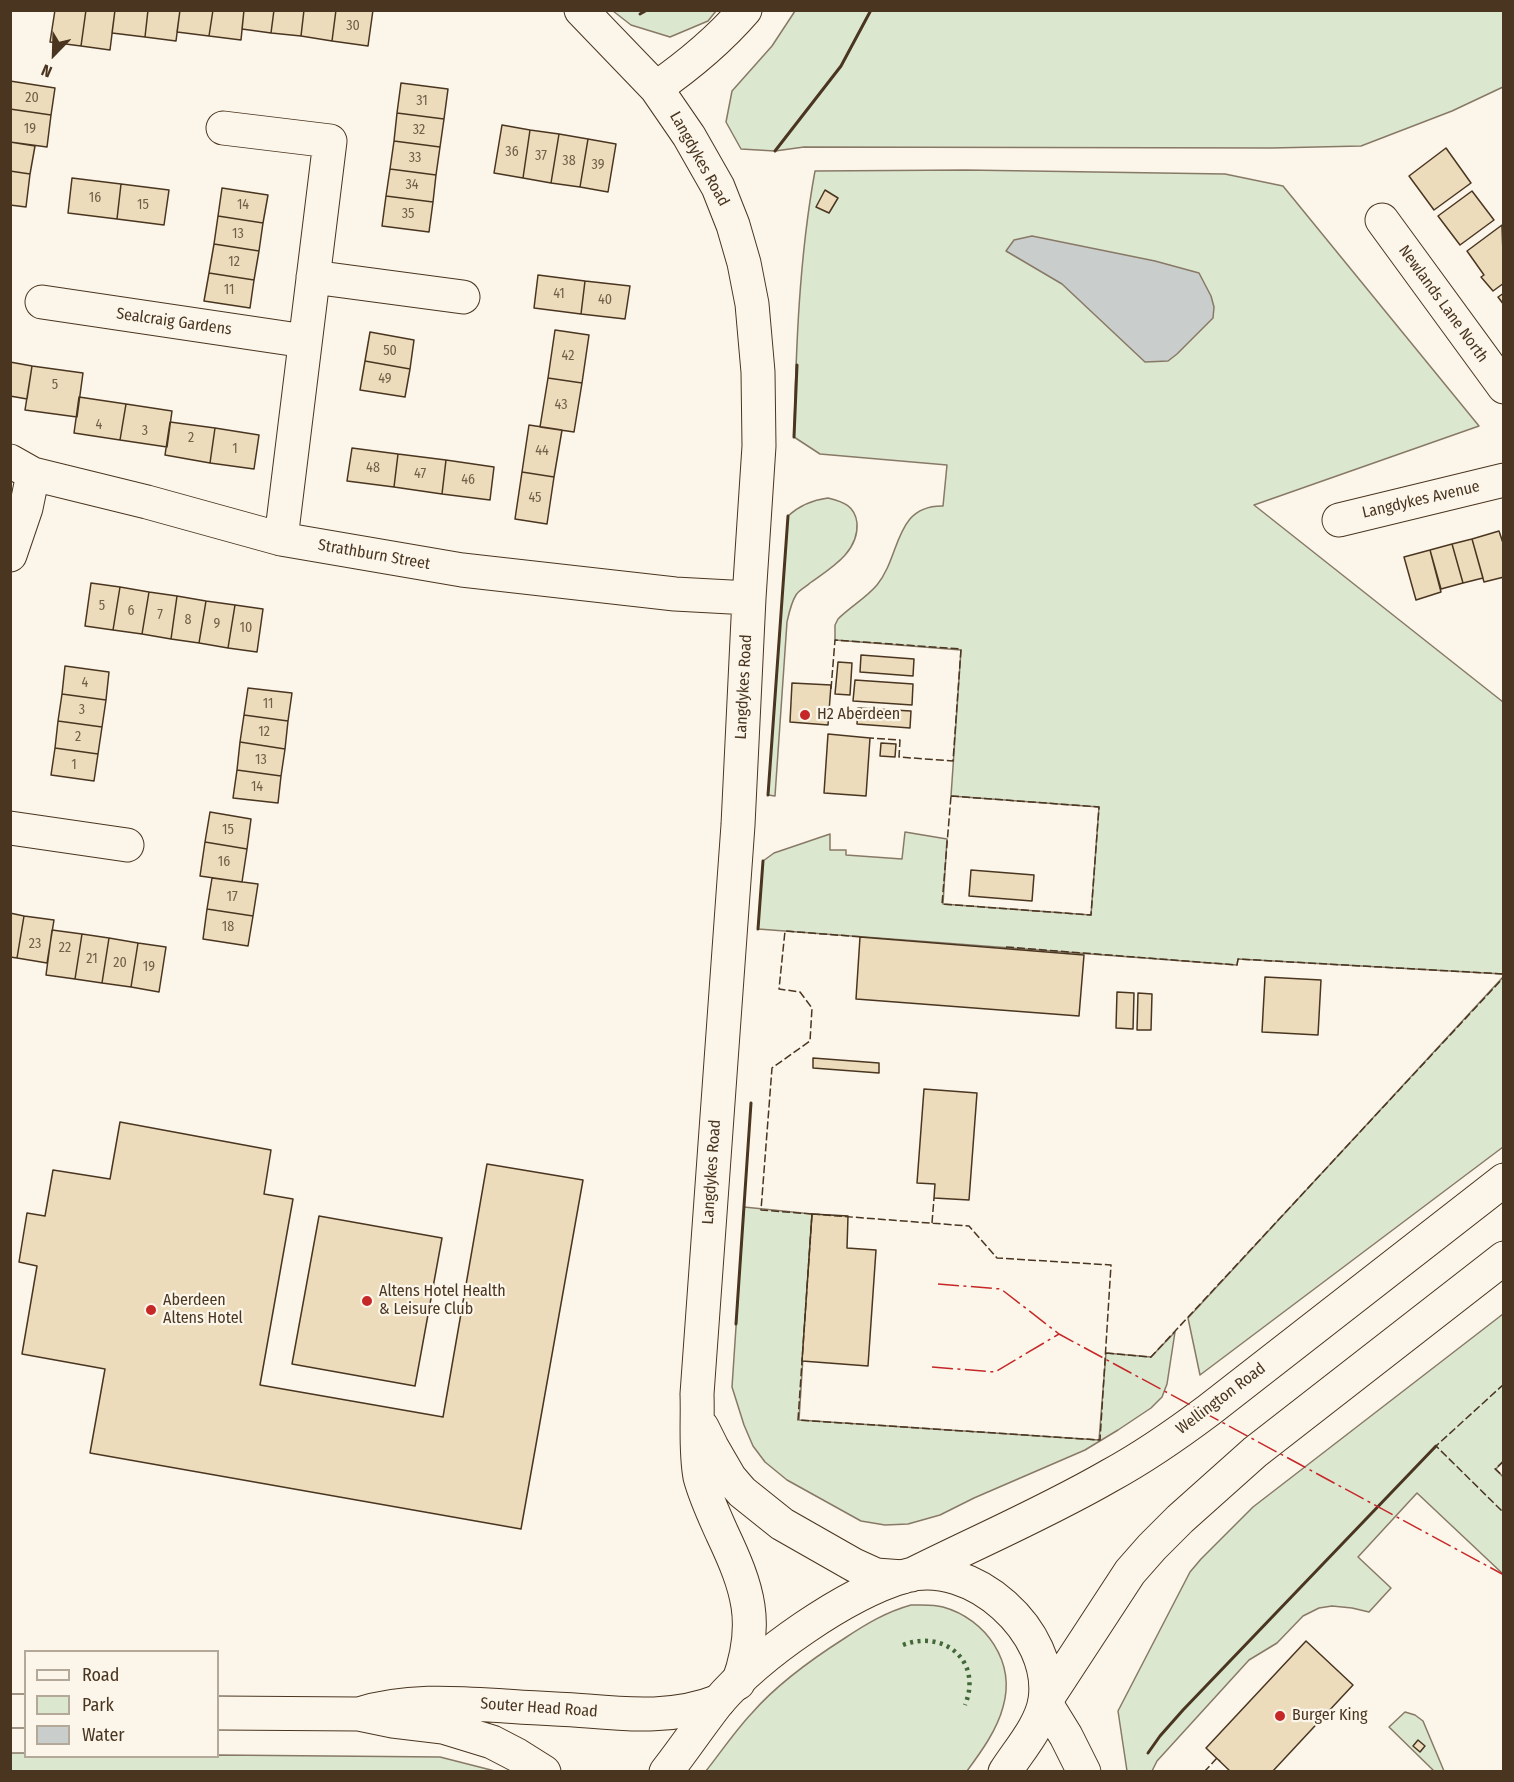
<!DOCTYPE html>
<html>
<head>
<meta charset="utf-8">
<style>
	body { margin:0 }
	#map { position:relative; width:1514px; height:1782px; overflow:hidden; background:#fbf6e9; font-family:"Fira Sans Condensed",sans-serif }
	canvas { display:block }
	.frame { position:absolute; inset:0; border:12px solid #4a3520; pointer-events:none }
	.legend { position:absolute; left:24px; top:1650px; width:195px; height:108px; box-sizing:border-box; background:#fbf6e9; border:2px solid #b4a999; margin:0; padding:8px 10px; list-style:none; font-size:18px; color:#4a3520 }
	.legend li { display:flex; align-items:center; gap:12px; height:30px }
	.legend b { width:30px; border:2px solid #b4a999 }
	.north { position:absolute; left:24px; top:24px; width:60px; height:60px; -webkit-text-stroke:4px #fbf6e9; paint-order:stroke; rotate:203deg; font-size:16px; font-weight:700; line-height:24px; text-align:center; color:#4a3520 }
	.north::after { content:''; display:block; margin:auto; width:21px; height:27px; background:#4a3520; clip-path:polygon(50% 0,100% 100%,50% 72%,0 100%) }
</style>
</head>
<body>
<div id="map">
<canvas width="1514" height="1782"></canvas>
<div class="frame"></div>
<ul class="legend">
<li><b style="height:8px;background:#fbf6e9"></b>Road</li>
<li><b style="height:16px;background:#dce7d0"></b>Park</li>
<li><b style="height:16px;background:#c9cecd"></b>Water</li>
</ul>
<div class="north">N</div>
</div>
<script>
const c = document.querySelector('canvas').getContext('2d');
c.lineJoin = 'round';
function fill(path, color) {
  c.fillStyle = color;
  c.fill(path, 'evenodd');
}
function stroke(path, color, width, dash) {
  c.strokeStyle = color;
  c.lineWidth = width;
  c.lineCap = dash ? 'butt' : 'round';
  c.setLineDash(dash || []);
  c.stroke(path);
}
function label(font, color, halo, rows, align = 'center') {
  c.font = font + ' "Fira Sans Condensed",sans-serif';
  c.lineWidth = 4.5;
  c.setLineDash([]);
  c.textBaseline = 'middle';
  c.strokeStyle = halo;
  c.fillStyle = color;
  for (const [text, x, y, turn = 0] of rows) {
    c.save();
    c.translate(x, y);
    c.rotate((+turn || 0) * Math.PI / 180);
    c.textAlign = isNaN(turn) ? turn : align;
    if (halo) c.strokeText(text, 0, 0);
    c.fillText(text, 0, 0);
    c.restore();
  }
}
const green = new Path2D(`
	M613,11H716L708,21L670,37L631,25Z
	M795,11H1503V87L1452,111L1361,146L1272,148L804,147L775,151L741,149L726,122L732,91L772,46Z
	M966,170L1225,174L1283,186L1479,426L1254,505L1503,702V974L1238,959L1237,965L758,929L763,861L774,853L830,834V850H846V855L902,859L905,832L947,839L943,904L1091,915L1099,807L951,796L961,650L835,640V625L838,619C850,607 866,598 877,585C901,556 894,505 943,506L947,465L820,454L794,437C796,349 799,258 815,171Z
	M828,498C844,502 855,506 857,523C859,552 831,568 810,583C806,587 799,590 796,595C791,603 789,613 787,622L775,796L768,795L788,516C800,505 812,500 828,498Z
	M1503,977V1147L1200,1375L1188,1318Z
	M744,1207L812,1214L799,1420L1099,1440L1106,1353L1151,1357L1175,1332L1167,1384L1162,1397L1151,1408L1118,1430L1085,1450L974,1498L940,1515L908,1524L885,1525L861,1521L787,1480L765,1462L753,1446L744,1425L732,1387Z
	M1503,1314V1461L1496,1469L1503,1477V1574L1417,1493L1358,1557L1391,1588L1369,1612L1352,1608L1332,1606L1319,1608L1303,1616L1277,1643L1249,1660L1157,1761L1152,1771H1127L1118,1711L1190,1572L1201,1559L1253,1507Z
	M911,1605C921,1605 933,1604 943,1607C986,1619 1016,1662 1003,1707C997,1730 981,1752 967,1771H706C721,1752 735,1731 752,1713C778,1683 812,1659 845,1638C866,1624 886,1612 911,1605Z
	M1405,1712L1415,1715L1423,1721L1444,1771H1434L1389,1727Z
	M10,1753H25L26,1756H218V1755L440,1757L495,1771L11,1772Z`);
const water = new Path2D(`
	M1032,236L1155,261L1199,273L1211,296L1214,307L1213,318L1177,354L1168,361L1145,362L1062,284L1006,251L1014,240Z`);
const building = new Path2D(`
	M55,10H86L81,46L50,42Z
	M86,10H115L110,50L81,46Z
	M115,10H148L145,37L112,33Z
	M148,10H180L176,41L145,37Z
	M180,10H213L209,36L177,32Z
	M213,10H244L241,40L209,36Z
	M244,10H274L271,33L242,29Z
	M274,10H304L301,36L271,33Z
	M304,10H336L332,41L301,36Z
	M336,10H373L368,46L332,41Z
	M10,81L55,88L51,115L10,109Z
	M401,83L448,89L444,119L397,113Z
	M10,109L51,115L47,147L10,142Z
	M397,113L444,119L440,147L394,141Z
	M502,125L530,130L523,178L494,173Z
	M530,130L559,134L551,183L523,178Z
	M559,134L588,139L580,187L551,183Z
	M588,139L616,144L608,192L580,187Z
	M394,141L440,147L436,175L390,169Z
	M10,142L35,146L30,174L10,171Z
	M1446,148L1471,183L1434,210L1409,176Z
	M390,169L436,175L433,202L386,196Z
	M10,171L30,174L26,207L10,205Z
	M72,178L121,184L117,219L68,213Z
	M121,184L169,190L164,225L117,219Z
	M222,188L268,195L263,223L218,216Z
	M825,190L838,198L829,213L816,207Z
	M1472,191L1494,220L1460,245L1438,216Z
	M386,196L433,202L429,232L382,226Z
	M218,216L263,223L259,251L214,244Z
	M1502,225L1504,283L1493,291L1481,277L1484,275L1467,251Z
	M214,244L259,251L254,280L209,273Z
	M209,273L254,280L250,308L204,301Z
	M538,275L585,281L581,314L534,308Z
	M585,281L630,286L625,319L581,314Z
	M1504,293V305L1498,297Z
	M555,330L589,335L582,383L548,378Z
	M370,332L414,340L410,369L365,361Z
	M365,361L410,369L405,397L360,390Z
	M10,362L32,366L27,399L10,396Z
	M32,366L83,373L77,417L25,410Z
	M548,378L582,383L574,432L540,427Z
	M79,397L126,404L120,440L74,433Z
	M126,404L172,411L167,447L120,440Z
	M170,422L215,428L210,463L165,455Z
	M529,425L562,430L554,477L522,472Z
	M215,428L259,435L254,469L210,463Z
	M352,448L398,454L394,487L347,481Z
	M398,454L446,460L442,494L394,487Z
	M446,460L494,467L490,500L442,494Z
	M522,472L554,477L547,524L515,519Z
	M1499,531L1504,546V577L1484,582L1472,539Z
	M1472,539L1483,578L1463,583L1452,544Z
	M1452,544L1463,583L1441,589L1430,550Z
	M1430,550L1441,592L1416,600L1404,557Z
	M91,583L120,587L113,630L85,626Z
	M120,587L149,592L142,634L113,630Z
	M149,592L177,596L171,639L142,634Z
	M177,596L206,601L199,643L171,639Z
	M206,601L235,605L228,648L199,643Z
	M235,605L263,609L257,652L228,648Z
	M861,655L914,659L913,676L860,672Z
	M838,662L852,663L850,695L835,694Z
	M65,666L109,672L106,700L62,694Z
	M855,680L913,684L912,705L853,701Z
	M792,683L831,685L828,725L790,722Z
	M248,688L292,693L288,721L244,715Z
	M62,694L106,700L102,727L58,721Z
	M858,708L911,711L910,728L857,724Z
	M244,715L288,721L285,749L240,742Z
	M58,721L102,727L98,754L55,748Z
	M828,734L870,738L866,796L824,793Z
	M240,742L285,749L281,776L237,770Z
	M881,743L896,744L895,757L880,756Z
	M55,748L98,754L94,781L51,775Z
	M237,770L281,776L278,803L233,798Z
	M210,812L251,819L247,849L205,842Z
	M205,842L247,849L242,882L200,876Z
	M971,870L1034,875L1032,901L969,896Z
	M212,878L258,884L253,916L207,909Z
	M207,909L253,916L248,946L203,939Z
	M10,913L24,916L17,958L10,957Z
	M24,916L54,920L47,963L17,958Z
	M52,930L82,934L75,979L46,975Z
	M82,934L109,938L102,983L75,979Z
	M860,937L1084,955L1079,1016L856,999Z
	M109,938L138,943L131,987L102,983Z
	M138,943L166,947L159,992L131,987Z
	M1265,977L1321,980L1318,1035L1262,1032Z
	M1117,992L1134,993L1133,1029L1116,1028Z
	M1138,993L1152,994L1151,1030H1137Z
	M813,1058L879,1063V1073L813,1068Z
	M924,1089L977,1093L969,1200L934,1198L935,1184L917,1183Z
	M120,1122L271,1150L264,1194L293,1199L260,1385L443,1417L487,1164L583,1180L521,1529L90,1453L105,1369L22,1354L37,1266L19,1262L27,1213L45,1216L53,1170L110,1179Z
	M812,1214L848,1216L847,1248L876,1250L868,1366L802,1361Z
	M319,1216L442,1238L415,1386L292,1364Z
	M1306,1641L1353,1685L1272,1772H1231L1206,1748Z
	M1418,1740L1425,1746L1420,1752L1413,1746Z`);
const minor = new Path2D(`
	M581,10L656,88L689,136L718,187L733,225L744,263L752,304L758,372L759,446L749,598L738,825L697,1394C698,1421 695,1450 700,1477C705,1496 714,1515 722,1533C748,1588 760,1623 738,1683
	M656,88C689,65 719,40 745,10
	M223,128L330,141L281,539
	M1382,220L1504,387
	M313,277L463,297
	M42,302L305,341
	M10,461L33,474L147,502L281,539L462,570L675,594L749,598
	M1339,520L1504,480
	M10,555L26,508L33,474
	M10,828L127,845
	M702,1427L712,1447L730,1478L742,1492L782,1524L854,1565L876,1575L903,1577
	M1045,1702L1066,1736L1084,1772
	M10,1711H26
	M218,1713L359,1714L393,1721L443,1727L492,1742L517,1755L544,1772
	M359,1714C407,1699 456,1703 505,1706C532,1708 560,1709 588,1711C632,1715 677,1718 719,1701`);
const major = new Path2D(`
	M911,1575C977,1542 1045,1513 1109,1476C1144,1457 1177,1434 1209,1410L1504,1180
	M1045,1702L1130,1572L1152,1547L1180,1519L1255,1452L1504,1258
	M666,1772C684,1749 700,1725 718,1702C759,1654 845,1594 905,1576C972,1557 1055,1632 1045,1700C1041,1726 1019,1750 1005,1772`);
const hedge = new Path2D(`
	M903,1645C944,1629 983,1661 965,1705`);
const fence = new Path2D(`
	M831,689L835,640L961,649L953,761L899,757L900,740L870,738
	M951,796L1099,807L1091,915L942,904Z
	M1006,947L1237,965L1238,959L1504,974
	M812,1214L761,1210L772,1068L810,1041L812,1008L800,992L779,989L785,931L862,937
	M812,1214L969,1226L997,1258L1111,1265L1100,1440L798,1420Z
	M932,1223L934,1198
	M1106,1353L1151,1357L1504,977
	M1504,1384L1436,1446L1504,1513
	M1504,1461L1495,1469L1504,1477
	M1204,1772L1217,1758L1220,1761`);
const wall = new Path2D(`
	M640,14L647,10
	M775,151L841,66L871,10
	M794,437L797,365
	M768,795L788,516
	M758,929L763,861
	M736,1324L751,1103
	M1148,1753L1160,1736L1183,1710L1436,1446`);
const power = new Path2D(`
	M938,1284L1001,1289L1059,1334L1504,1575
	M932,1367L995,1372L1059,1334`);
const markers = [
	[805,715,6,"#c62828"],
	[367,1301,6,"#c62828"],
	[151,1310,6,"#c62828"],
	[1280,1716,6,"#c62828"]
];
const numberNames = [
	["30",353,26],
	["20",32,98],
	["31",422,101],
	["19",30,129],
	["32",419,130],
	["36",512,152],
	["37",541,156],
	["33",415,158],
	["38",569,161],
	["39",598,165],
	["34",412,185],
	["16",95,198],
	["15",143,205],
	["14",243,205],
	["35",408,214],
	["13",238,234],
	["12",234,262],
	["11",229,290],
	["41",559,294],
	["40",605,300],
	["50",390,351],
	["42",568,356],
	["49",385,379],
	["5",55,385],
	["43",561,405],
	["4",99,425],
	["3",145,431],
	["2",191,438],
	["1",235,449],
	["44",542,451],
	["48",373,468],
	["47",420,474],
	["46",468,480],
	["45",535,498],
	["5",102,606],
	["6",131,611],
	["7",160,615],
	["8",188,620],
	["9",217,624],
	["10",246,628],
	["4",85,683],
	["11",268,704],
	["3",82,710],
	["12",264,732],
	["2",78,737],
	["13",261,760],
	["1",74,765],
	["14",257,787],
	["15",228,830],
	["16",224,862],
	["17",232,897],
	["18",228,927],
	["23",35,944],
	["22",65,948],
	["21",92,959],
	["20",120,963],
	["19",149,967]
];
const streetNames = [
	["Langdykes Road",699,159,61],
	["Newlands Lane North",1443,304,54],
	["Sealcraig Gardens",174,322,8],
	["Langdykes Avenue",1421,500,-13],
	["Strathburn Street",374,555,10],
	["Langdykes Road",744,687,-87],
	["Langdykes Road",712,1172,-86],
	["Wellington Road",1221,1399,-37],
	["Souter Head Road",539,1708,4]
];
const poiNames = [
	["H2 Aberdeen",817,715],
	["Altens Hotel Health",379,1292],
	["& Leisure Club",379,1310],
	["Aberdeen",163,1301],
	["Altens Hotel",163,1319],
	["Burger King",1292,1716]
];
fill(green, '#dce7d0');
stroke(green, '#887966', 1.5);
fill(water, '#c9cecd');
stroke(water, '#887966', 1.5);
fill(building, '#ecdcbc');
stroke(building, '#4a3520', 1.5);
stroke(minor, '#4a3520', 35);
stroke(major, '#4a3520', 35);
stroke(minor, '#fbf6e9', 33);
stroke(major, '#fbf6e9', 33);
stroke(hedge, '#436837', 4.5, [3, 4.5]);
stroke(fence, '#4a3520', 1.5, [8, 3]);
stroke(wall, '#4a3520', 3);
stroke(power, '#c62828', 1.5, [21, 4.5, 3, 4.5]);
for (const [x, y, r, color] of markers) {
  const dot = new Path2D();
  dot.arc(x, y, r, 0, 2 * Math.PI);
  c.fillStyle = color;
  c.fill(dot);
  stroke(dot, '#fbf6e9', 2);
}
label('14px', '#725f47', null, numberNames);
label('16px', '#4a3520', '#fbf6e9', streetNames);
label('16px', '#4a3520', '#fbf6e9', poiNames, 'left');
</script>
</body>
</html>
